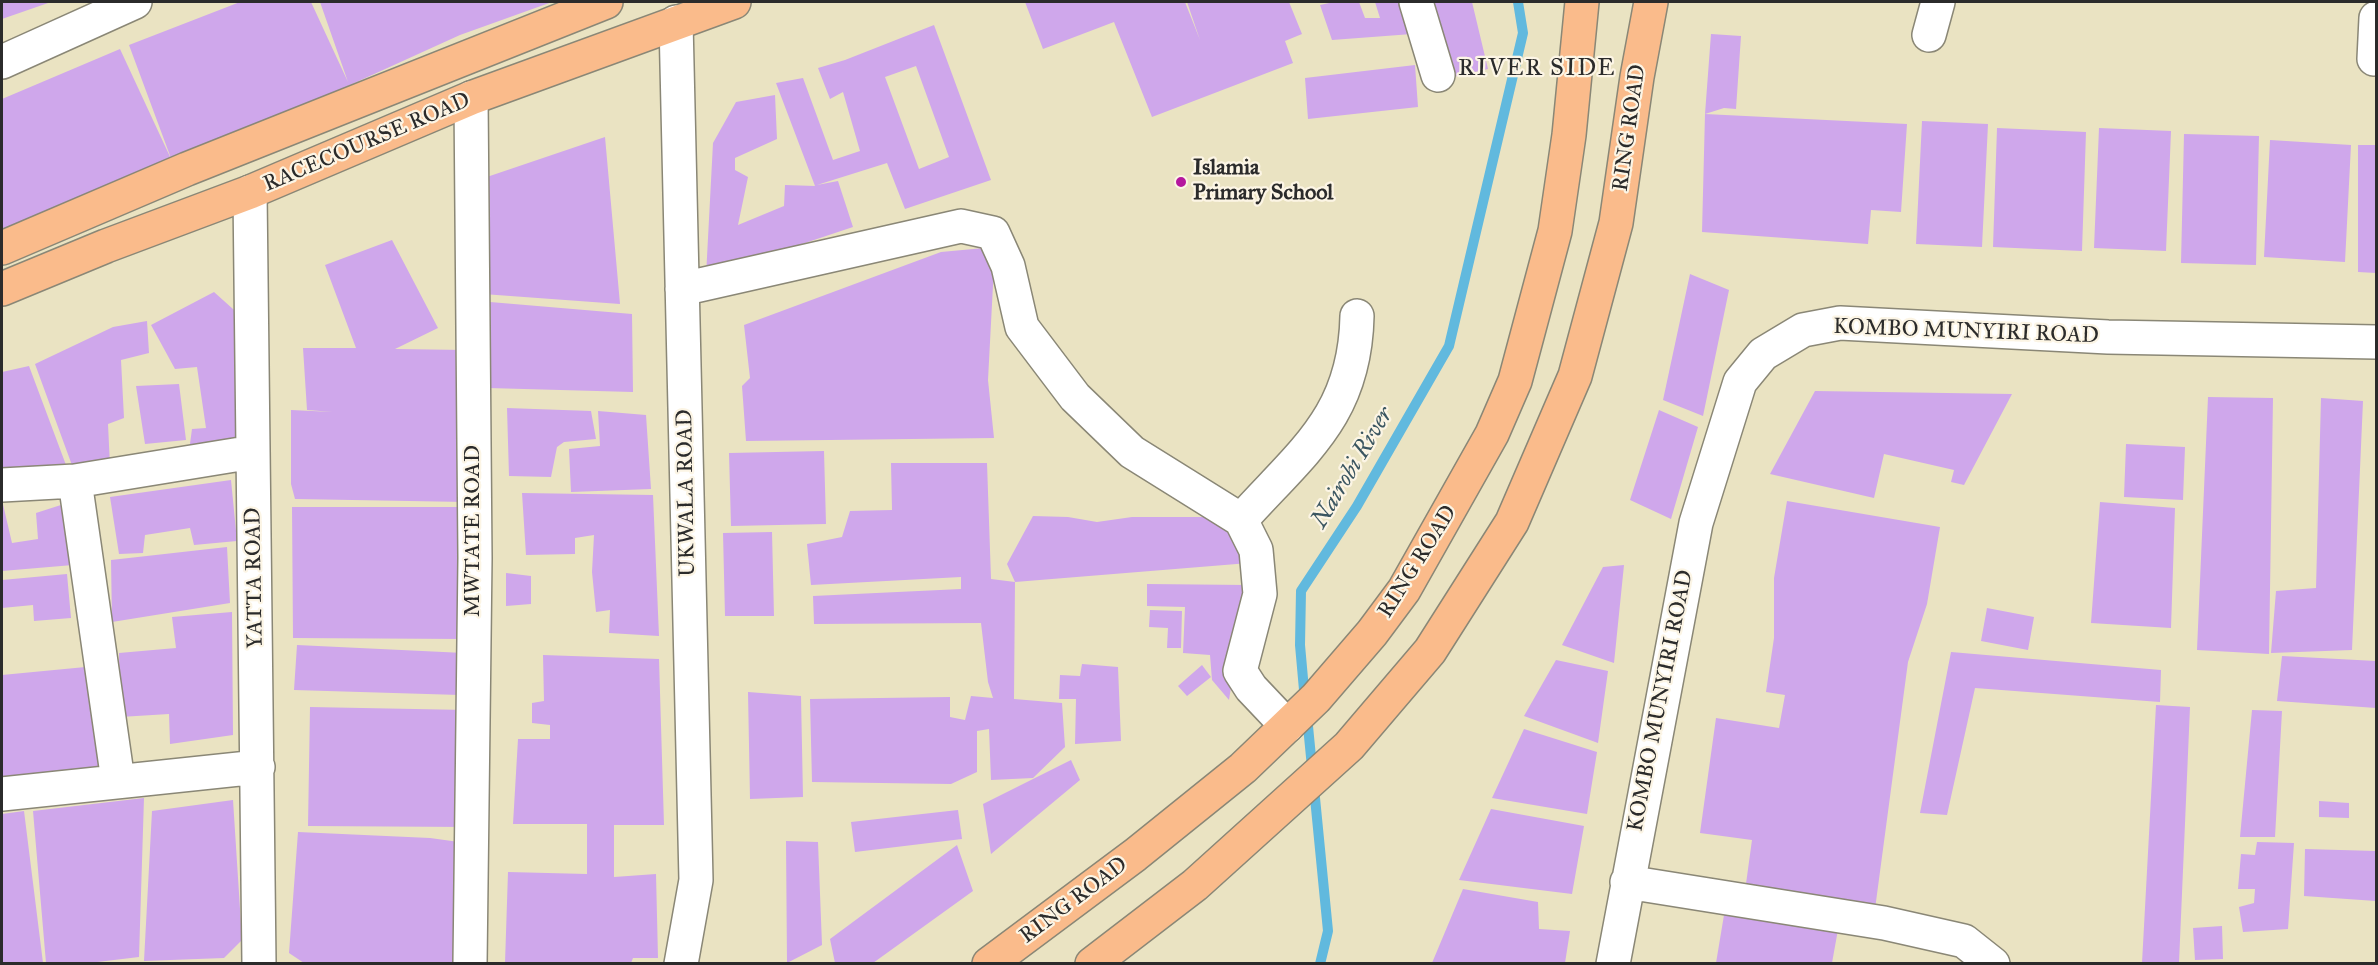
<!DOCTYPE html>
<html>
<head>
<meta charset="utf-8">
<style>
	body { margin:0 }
	#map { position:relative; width:2378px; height:965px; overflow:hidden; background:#eae3c2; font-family:"IM FELL Great Primer",serif }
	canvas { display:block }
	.frame { position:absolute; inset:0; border:3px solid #2b2b2b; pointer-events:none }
</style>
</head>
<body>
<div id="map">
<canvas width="2378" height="965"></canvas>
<div class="frame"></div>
</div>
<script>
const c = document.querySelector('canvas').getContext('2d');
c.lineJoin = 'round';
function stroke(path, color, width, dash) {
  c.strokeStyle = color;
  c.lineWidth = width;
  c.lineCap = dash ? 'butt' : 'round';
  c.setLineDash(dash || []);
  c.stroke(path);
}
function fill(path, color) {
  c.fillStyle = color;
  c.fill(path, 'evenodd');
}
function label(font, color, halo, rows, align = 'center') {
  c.font = font + ' "IM FELL Great Primer",serif';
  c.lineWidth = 4.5;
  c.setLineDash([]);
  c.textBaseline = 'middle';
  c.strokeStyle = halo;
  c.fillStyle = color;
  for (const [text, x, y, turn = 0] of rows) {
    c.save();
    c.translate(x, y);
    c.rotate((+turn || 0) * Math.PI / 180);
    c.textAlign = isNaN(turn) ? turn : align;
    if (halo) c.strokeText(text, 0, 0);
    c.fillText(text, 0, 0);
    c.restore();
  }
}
const stream = new Path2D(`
	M1305,701L1300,645L1301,591L1357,506L1449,346L1523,33L1518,2
	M1307,716L1328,931L1320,964`);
const building = new Path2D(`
	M2,2H51L2,19Z
	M240,2H311L348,82L320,2H552L460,35L174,165L2,239V99L120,49L172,161L129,45Z
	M1025,2H1185L1200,40L1187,2H1289L1302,34L1285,41L1293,63L1152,117L1114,22L1043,49Z
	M1334,2H1359L1365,18H1380L1375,2H1411L1412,34L1332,40L1320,5Z
	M1430,2H1472L1488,69L1448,78Z
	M934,25L991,180L905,209L887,163L817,185L838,181L853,227L706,276L713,143L736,102L775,95L777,139L735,158V170L748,177L738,225L784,206L785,185L815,186L776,83L803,78L833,160L860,151L843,92L830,99L818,68L845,60ZM916,66L949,157L919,169L885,77Z
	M1711,34L1741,36L1736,109L1724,108L1705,114L1907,124L1901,212L1871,210L1868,244L1702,232L1705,114Z
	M1415,65L1418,107L1308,119L1305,78Z
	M1922,121L1988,124L1982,247L1916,244Z
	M1997,128L2086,132L2082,251L1993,247Z
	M2099,128L2171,131L2166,251L2094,248Z
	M2184,134L2259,136L2256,265L2181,263Z
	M605,137L620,304L483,294L478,180Z
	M2270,140L2351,145L2345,262L2264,257Z
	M2358,145H2376V273L2358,272Z
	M392,240L438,328L395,349L466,350L457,417H469L466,502L295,499L291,484V410L333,412L307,410L303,348H356L325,265Z
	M995,247L988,380L994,438L746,441L742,386L750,378L744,325L941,252Z
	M1690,274L1729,290L1703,416L1663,400Z
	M214,292L243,318L237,443L189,451L192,429L206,428L197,367L175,369L151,325Z
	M490,302L632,314L633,392L488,388Z
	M147,321L149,353L121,360L124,418L108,424L110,466L73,468L35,364L113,327Z
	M29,366L66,465L2,476V372Z
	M179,384L186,440L145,444L136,386Z
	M1815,391L2012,394L1964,485L1951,482L1954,470L1884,454L1874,498L1770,474Z
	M2208,397L2273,398L2269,654L2197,650Z
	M2321,398L2363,401L2352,650L2271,653L2276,591L2316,588Z
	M507,408L591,411L596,439L564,442L557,447L551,477L509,476Z
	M1659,410L1698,427L1671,519L1630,500Z
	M598,411L646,415L651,489L571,492L569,449L600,446Z
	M2126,444L2185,447L2183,500L2124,497Z
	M824,451L826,524L731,526L729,453Z
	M891,463H987L991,579L1015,582L1007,564L1033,516L1068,517L1097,522L1132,517H1222L1249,563L1015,582L1014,699L1062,703L1065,747L1033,778L991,780L989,729L977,731V772L951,784L812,782L810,699L950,697V717L965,720L971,696L993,698L988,682L981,623L814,624L813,596L961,589V577L811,585L807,544L842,537L850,511L892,510Z
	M231,480L237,541L194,545L190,528L145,535L143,553L119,554L110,497Z
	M522,493L653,495L659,636L609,633L610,610L596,612L592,572L594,535L575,538V554L526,555Z
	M2,500L12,543L38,539L36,513L64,504L73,565L2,571Z
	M1787,501L1940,527L1927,604L1908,662L1875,909L1745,891L1752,840L1700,833L1716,718L1779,728L1785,695L1766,692L1774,638V578Z
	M2100,502L2175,508L2171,628L2091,623Z
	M292,507H463L464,639L293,638Z
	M772,532L774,616H725L723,533Z
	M227,547L230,603L112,622L111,560Z
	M1624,565L1614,663L1562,645L1603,567Z
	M506,573L531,576V604L506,606Z
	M67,574L71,618L34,621L33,605L2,608V580Z
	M1147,584L1247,585L1229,700L1212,680L1210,655L1183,653L1185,607L1147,606Z
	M1987,608L2034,617L2028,650L1981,641Z
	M1150,610L1182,611L1181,648H1167L1168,628L1149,627Z
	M232,612L233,735L170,744L169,714L120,717L119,653L176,648L172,617Z
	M297,645L464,653L460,695L294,690Z
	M1951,652L2161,670L2160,702L1975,688L1947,815L1920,813Z
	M543,655L659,659L664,825H614V877L656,874L658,958H633L631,963H505L508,872L587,874V824H513L518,739H550V725L532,723V703L544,701Z
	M2282,656L2376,661V708L2277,701Z
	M1556,660L1608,671L1598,743L1524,716Z
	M1082,664L1118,667L1121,741L1075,744L1076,699H1059L1060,675L1080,676Z
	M1202,665L1211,677L1187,696L1178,686Z
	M96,666L111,771L2,785V675Z
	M748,692L801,696L803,797L750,799Z
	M2156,705L2190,707L2179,963H2142Z
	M310,707L467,710V827L308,826Z
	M2252,710L2282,711L2275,837H2240Z
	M1524,729L1597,752L1587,814L1492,798Z
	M1071,760L1080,780L991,854L983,804Z
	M144,798L139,957L89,963H46L33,811Z
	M233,800L242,940L224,958L144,961L152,811Z
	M2319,801L2349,803V818L2319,817Z
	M1491,809L1584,826L1572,894L1459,880Z
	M958,810L962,839L855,852L851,822Z
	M24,811L43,963H2V814Z
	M298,832L430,838L459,842L463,963H304L289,953Z
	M786,841L818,842L822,945L787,963Z
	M2257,842L2294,843L2288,929L2243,932L2239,907L2254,903L2255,889H2238L2241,854L2255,855Z
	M957,845L973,891L873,963H835L830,939Z
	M2305,849L2376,851V901L2304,896Z
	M1463,889L1538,902L1539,929L1570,931L1565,963H1432Z
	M1726,903L1839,924L1832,963H1716Z
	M2222,926L2223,959L2195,960L2193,928Z`);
const minor = new Path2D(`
	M1416,2L1438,75
	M676,22L696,880L681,964
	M1929,35L1938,2
	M2374,59L2376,18
	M2,62L135,2
	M250,192L259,964
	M682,289L961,226L993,233L1008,266L1022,327L1075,397L1132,452L1241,520L1256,550L1260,594L1240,671L1251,688L1287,726
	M75,481L118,781
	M2,485L75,481L253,452
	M1241,520C1303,451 1355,416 1357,316
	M2,794L258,767
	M1627,882L1884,923L1964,941L1993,964
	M470,964L475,558L471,98
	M1613,964L1696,523L1740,382L1763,354L1803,330L1840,323L2108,337L2376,342`);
const major = new Path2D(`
	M2,248L187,169L606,2
	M2,289L106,246L250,192L471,98L734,2
	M989,964L1135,855L1243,768L1316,698L1372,633L1404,590L1492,434L1515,381L1555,231L1569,135L1582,2
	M1092,964L1195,885L1349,746L1430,651L1512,522L1575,376L1616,223L1637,77L1651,2`);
const markers = [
	[1181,182,6,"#b5179e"]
];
const streetNames = [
	["RING ROAD",1630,128,-82],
	["RACECOURSE ROAD",367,143,-23],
	["KOMBO MUNYIRI ROAD",1966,332,2],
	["UKWALA ROAD",687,493,-91],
	["MWTATE ROAD",474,531,-90],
	["RING ROAD",1418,562,-58],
	["YATTA ROAD",255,578,-91],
	["KOMBO MUNYIRI ROAD",1661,701,-79],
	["RING ROAD",1074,901,-37]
];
const poiNames = [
	["Islamia",1193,169],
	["Primary School",1193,194]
];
const neighbourhoodNames = [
	["RIVER SIDE",1537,69]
];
const waterNames = [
	["Nairobi River",1353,468,-59]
];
stroke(stream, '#61b9de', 10);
fill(building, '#cfa7eb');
stroke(minor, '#8a8776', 36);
stroke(major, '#8a8776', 36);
stroke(minor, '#fff', 33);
stroke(major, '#fabb8b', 33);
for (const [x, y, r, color] of markers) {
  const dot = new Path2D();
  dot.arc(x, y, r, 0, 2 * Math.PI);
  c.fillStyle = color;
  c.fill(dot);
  stroke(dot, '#fcf5e5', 2);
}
label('22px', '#2b2b2b', '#fcf5e5', streetNames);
label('bold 22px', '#2b2b2b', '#fcf5e5', poiNames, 'left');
c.letterSpacing = '1.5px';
label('24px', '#2b2b2b', '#fcf5e5', neighbourhoodNames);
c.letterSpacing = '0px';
label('italic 24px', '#3b5661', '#fcf5e5', waterNames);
</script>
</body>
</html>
